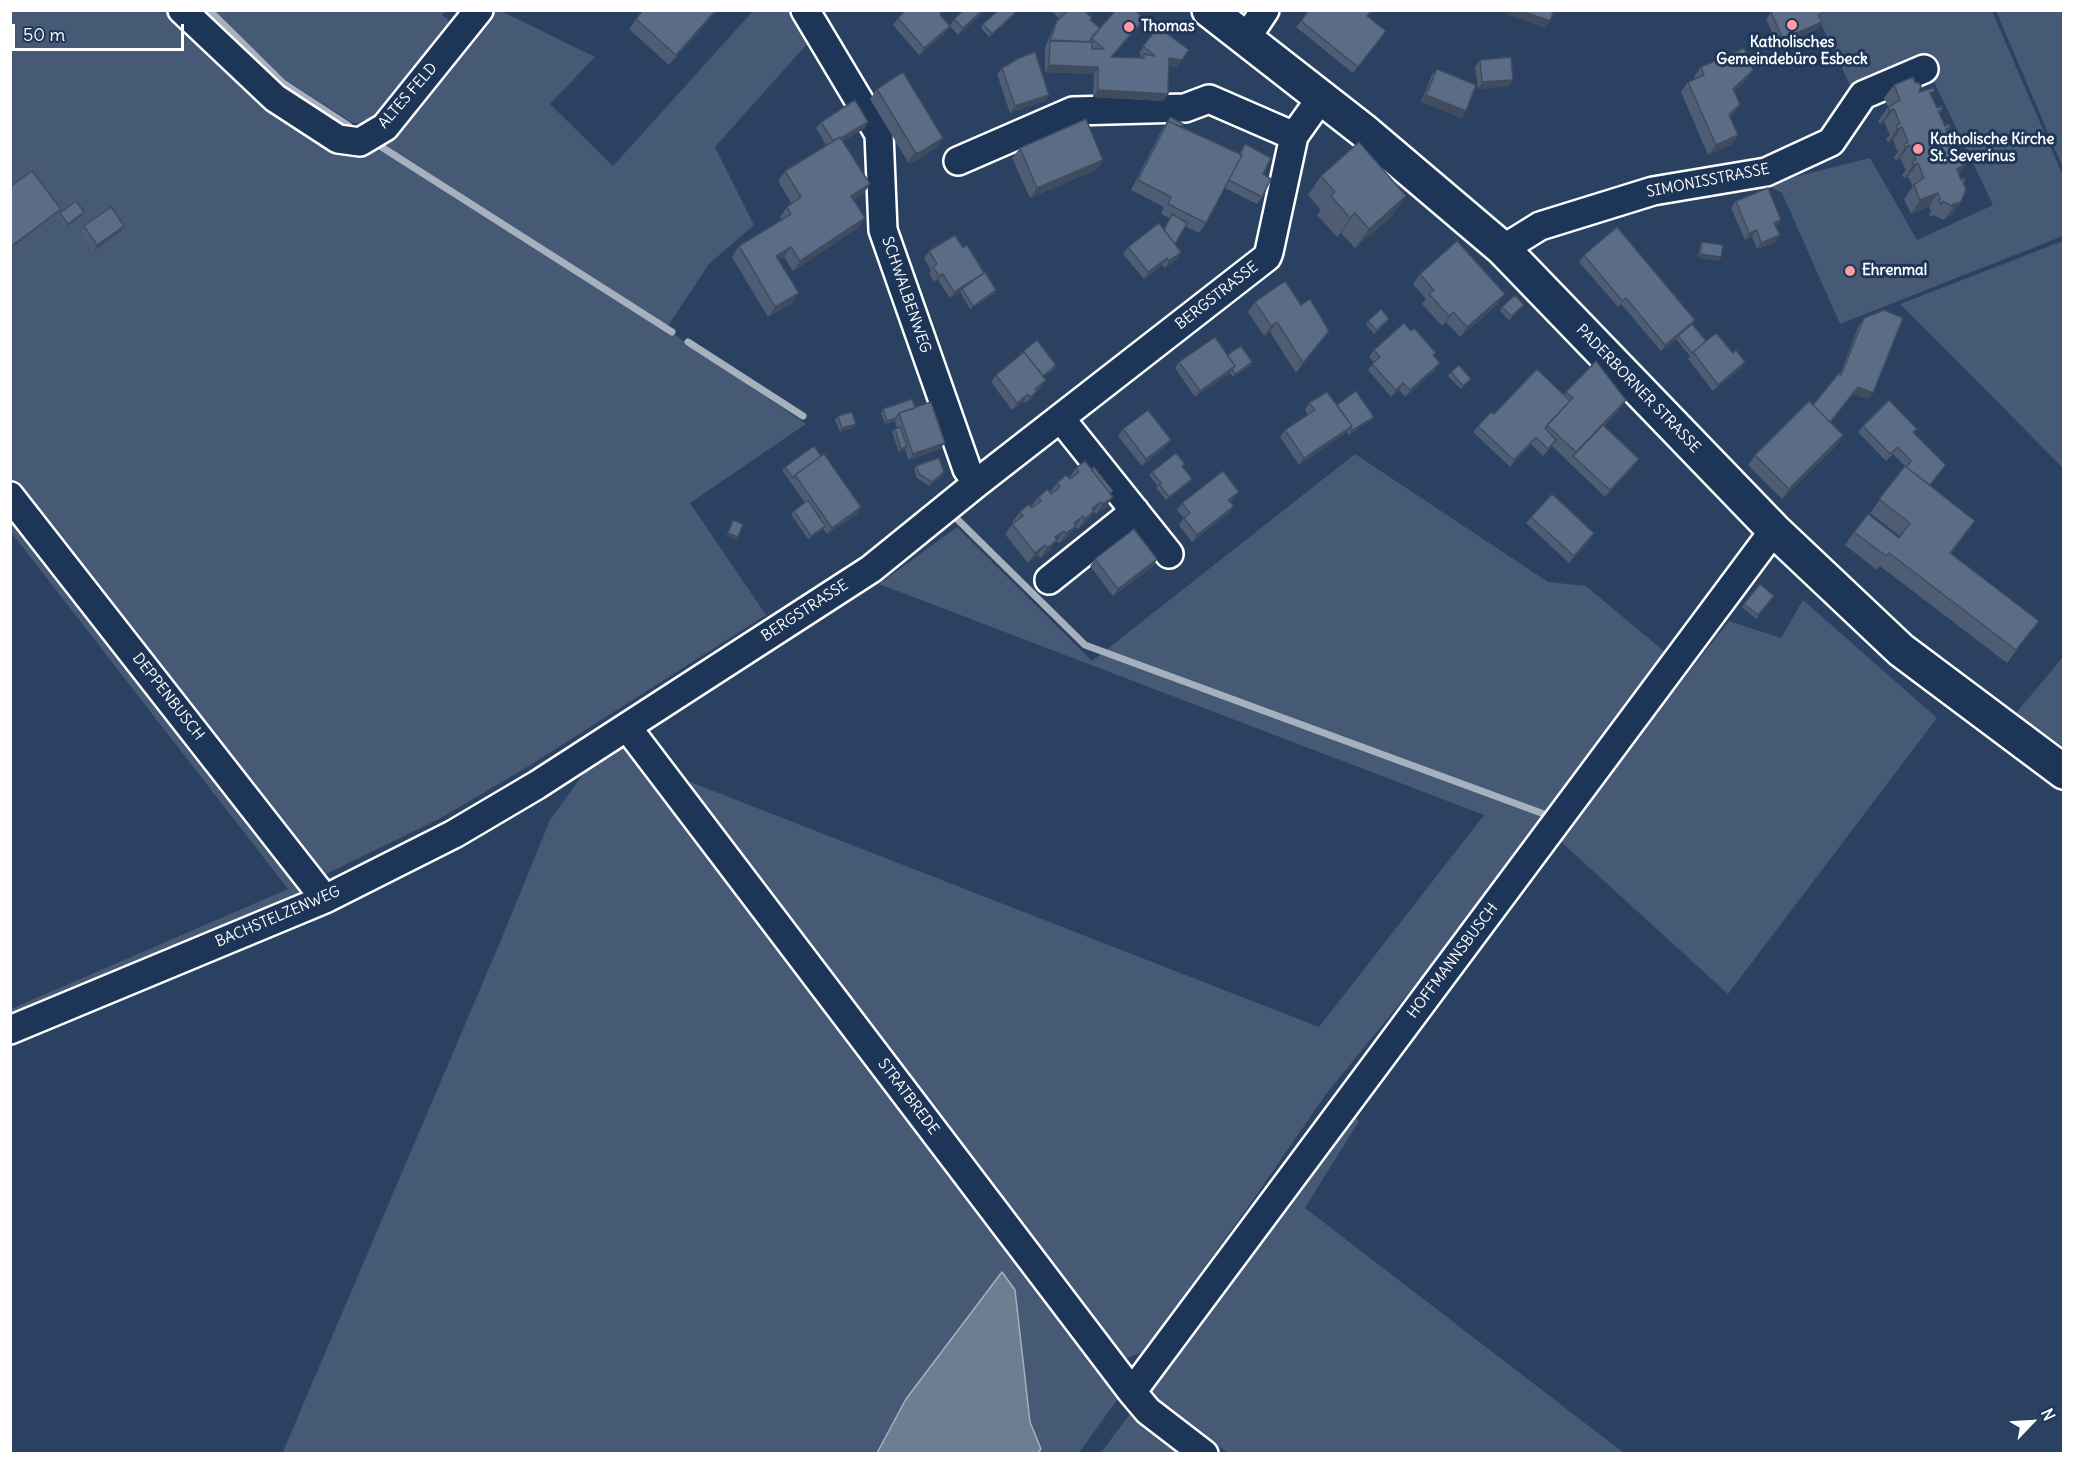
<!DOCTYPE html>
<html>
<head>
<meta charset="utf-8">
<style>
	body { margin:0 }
	#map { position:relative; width:2074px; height:1464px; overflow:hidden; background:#2a4161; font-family:Delius,sans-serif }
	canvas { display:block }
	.frame { position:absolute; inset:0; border:12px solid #fff; pointer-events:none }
	.north { position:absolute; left:2002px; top:1392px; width:60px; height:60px; -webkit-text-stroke:4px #1d3557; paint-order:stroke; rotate:65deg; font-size:16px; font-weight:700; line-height:24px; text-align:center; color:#fff }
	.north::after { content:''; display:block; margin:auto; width:21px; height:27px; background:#fff; clip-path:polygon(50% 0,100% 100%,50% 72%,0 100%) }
	.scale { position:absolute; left:12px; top:24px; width:172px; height:27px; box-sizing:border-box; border:3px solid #fff; border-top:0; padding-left:8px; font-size:18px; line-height:21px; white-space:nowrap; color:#fff; -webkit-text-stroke:4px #1d3557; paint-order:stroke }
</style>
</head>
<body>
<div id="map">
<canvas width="2074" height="1464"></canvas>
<div class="frame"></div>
<div class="north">N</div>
<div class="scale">50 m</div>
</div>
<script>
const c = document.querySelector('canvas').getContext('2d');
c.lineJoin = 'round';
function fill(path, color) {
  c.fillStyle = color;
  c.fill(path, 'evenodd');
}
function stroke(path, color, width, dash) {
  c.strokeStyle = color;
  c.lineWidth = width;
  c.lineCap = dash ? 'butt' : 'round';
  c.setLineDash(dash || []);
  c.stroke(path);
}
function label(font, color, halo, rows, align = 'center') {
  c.font = font + ' Delius,sans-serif';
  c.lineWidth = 6;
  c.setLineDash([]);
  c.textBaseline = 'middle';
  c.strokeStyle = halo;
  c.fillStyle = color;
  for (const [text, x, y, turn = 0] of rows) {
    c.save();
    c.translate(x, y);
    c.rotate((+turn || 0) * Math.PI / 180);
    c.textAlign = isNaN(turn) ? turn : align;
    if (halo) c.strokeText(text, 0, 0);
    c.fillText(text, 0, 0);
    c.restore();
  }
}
const green = new Path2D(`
	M11,11H175L367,150L491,11H501L595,57L550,104L613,166L753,11H789L808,43L715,147L754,225L709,264L666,329L806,424L690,503L766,615L529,766L439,819L324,875L11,480Z
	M214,11H446L442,15L459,28L371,126L353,123L284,79Z
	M1815,11H1992L2063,176V236L1840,324L1782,193L1766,184L1870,158L1917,240L1993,205L1927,67L1856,98Z
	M1996,11H2063V168Z
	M2063,241V468L1900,304Z
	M1355,454L1548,582L1586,586L1671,657L1527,848L1326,1094L1253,1200L1143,1352L1127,1358L1114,1351L680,778L1319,1027L1484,815L879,584L957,527L1092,661Z
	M10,508L301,889L294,904L11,1022V1009L288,889L11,532Z
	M1803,600L1937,718L1728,994L1558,839L1729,621L1781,638Z
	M2063,657V747L2016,713Z
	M623,745L634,747L1122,1393L1079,1453H1037L1041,1449L1030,1422L1015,1290L1002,1272L906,1399L877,1453L282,1454L498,947L550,820L589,766Z
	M1349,1111L1359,1121L1305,1208L1624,1453H1228L1150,1394L1147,1388Z
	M1132,1411L1194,1454H1100Z`);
const water = new Path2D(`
	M1002,1272L1015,1290L1030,1422L1041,1449L1037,1454L877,1453L906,1399Z`);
const stream = new Path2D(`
	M209,10L283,83L349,126
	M380,146L672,332
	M688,342L803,416
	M955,517L1085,645L1544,814`);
const minor = new Path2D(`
	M182,10L275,98L338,139L360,142L385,127L479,10
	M805,10L879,134L883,230L967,469L977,483
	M1245,40L1265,10
	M958,161L1073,111L1185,108L1209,99L1294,136
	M1503,249L1540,226L1653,191L1766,172L1831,142L1863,95L1924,69
	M1061,419L1169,554
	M10,496L325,899
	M1049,580L1135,511
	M627,727L1132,1392L1148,1411L1204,1454
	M10,1030L325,899L454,834L537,785L871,569L977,483L1267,257L1269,252L1294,136L1321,98
	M1132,1392L1774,530`);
const major = new Path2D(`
	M1209,10L1364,131L1503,249L1774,530L1901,650L2064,772`);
const wall = new Path2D(`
	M718,10L669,65L629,29L636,19Z
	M964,10H986L958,35L950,26L954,19Z
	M1051,10H1083L1090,20L1100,28L1139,26L1112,57L1141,58L1142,56L1139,53L1158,27L1177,67L1169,65L1168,94L1163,101L1093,97L1094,74L1045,72V47L1055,24L1059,19Z
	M1771,12L1822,22L1817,29L1778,46L1766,19Z
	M940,15L945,33L919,55L893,25L898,18Z
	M1368,16L1386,31L1353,73L1296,27L1301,21Z
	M1012,17L989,37L981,28L983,24Z
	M1480,60L1509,86L1478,89L1475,67Z
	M1701,67L1753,70L1746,80L1734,91L1733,115L1730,117L1738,135L1731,145L1708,155L1681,92L1688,82L1695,79L1694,77Z
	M1002,68L1049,95L1044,101L1010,113L997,74Z
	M1437,69L1466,111L1461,118L1421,102L1432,75Z
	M1915,82L1919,92L1931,95L1937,108L1943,109L1939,114L1945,126L1951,127L1947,132L1955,150L1959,174L1961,180L1965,181L1963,184L1952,215L1946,217L1944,220L1933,215L1932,217L1929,215L1931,212L1929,206L1911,214L1904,199L1913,186L1908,177L1904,178L1902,175L1906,170L1900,158L1896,161L1894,157L1898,152L1893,140L1888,142L1886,139L1890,135L1884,122L1880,124L1878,121L1888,107L1884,98L1894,85Z
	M877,89L943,138L936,148L912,163L908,162L870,99Z
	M1170,117L1182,127L1239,154L1245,144L1263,174L1262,197L1257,204L1225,188L1206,223L1199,233L1185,226L1175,244L1177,259L1165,268L1162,265L1144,279L1123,254L1128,247L1164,229L1169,218L1161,214L1164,207L1131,190L1161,131Z
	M821,122H868L864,129L843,141L870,184L863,194L854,200L865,218L858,228L793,271L784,257L779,260L792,303L768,317L732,257L739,246L782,220L780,217L787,207L792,204L778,181L785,171L826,145L816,128Z
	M1020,148L1103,160L1096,170L1030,198L1012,158Z
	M1321,176L1393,215L1355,248L1341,233L1337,237L1317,215L1321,210L1308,195Z
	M1736,201L1781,220L1776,227L1780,235L1775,242L1757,249L1752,237L1745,240L1731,208Z
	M84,212L81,216L66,227L58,216L60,213Z
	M84,226H124L120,232L93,252L80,233Z
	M1702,242L1721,257L1718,261L1698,257L1700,245Z
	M963,248L994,294L970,309L960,292L950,298L938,280L934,282L929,273L931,270L924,258L929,251Z
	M1584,255L1692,324L1706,341L1741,368L1713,391L1688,359L1690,356L1676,339L1661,351L1621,304L1618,307L1579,262Z
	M1420,274L1498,304L1460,337L1446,322L1442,326L1422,304L1426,299L1413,284Z
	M1255,302L1301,305L1329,331L1296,373L1270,332L1264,336L1248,312Z
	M1524,305L1509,320L1500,311L1502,307Z
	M1864,318L1873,393L1868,399L1853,394L1830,423L1843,435L1836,446L1782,499L1748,465L1755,455L1813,405L1840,374L1859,325Z
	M1389,319L1387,322L1374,334L1366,324L1368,321Z
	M1374,350L1433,356L1435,370L1405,397L1399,390L1391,397L1368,370L1374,362L1369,357Z
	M1020,354L1056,365L1054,369L1043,377L1041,387L1036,391L1032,398L1025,403L1024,401L1012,410L991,382L996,375L1018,357Z
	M1227,355L1250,366L1233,377L1230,373L1195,397L1175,368L1179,362Z
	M1451,372L1471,379L1461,389L1448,376Z
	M1566,392L1619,410L1604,426L1634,466L1605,497L1552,446L1543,456L1531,444L1510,467L1473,432L1478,426L1494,414L1564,395Z
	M1309,403L1337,405L1374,417L1371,420L1349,435L1347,432L1299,465L1280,437L1285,430L1308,415L1305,410Z
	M915,408L940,449L909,460L905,450L899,452L892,432L895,429L897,428L895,421L885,424L881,413L883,409Z
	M838,416L856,424L854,427L840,432L835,420Z
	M1863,426L1914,433L1930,486L1975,521L1951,553L2029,634L2007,663L1880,566L1877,570L1845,545L1854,532L1899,538L1900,536L1870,513L1905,466L1893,454L1886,461L1858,432Z
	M1123,429L1171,440L1166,446L1142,466L1118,436Z
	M821,456L861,507L857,514L827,534L823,529L808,539L791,514L794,511L805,503L782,470L785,467Z
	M916,466L944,472L942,476L929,486L917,478L914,469Z
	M1183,467L1192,479L1190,482L1166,500L1156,488L1158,486L1149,475L1152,472Z
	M1076,468L1111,494L1106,507L1096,514L1094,512L1087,521L1078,529L1075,527L1069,536L1059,543L1056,541L1050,550L1040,558L1038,555L1028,563L1005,534L1013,523L1012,522L1020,512L1031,507L1038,497L1050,492L1057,483L1069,478Z
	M1234,498L1230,502L1234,506L1229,513L1192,542L1179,525L1184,518L1177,510L1182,503Z
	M1531,517L1594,533L1590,540L1569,563L1526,523Z
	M1095,559H1157L1153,566L1113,596L1090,566Z
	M1760,584L1774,596L1756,619L1742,607Z`);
const shadedWall = new Path2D(`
	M716,10H718L669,65L676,55Z
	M983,10H986L958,35L963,28Z
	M1509,10H1519L1550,21L1545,28L1506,14Z
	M1015,13L1012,17L989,37L992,34Z
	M1144,19L1139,26L1106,63L1111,57Z
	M1822,22L1817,29L1778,46L1783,39Z
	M950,26L945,33L919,55L924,48Z
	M1169,58L1182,60L1177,67L1164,65Z
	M1049,65L1098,67L1094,74L1045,72Z
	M1753,70L1746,80L1726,99L1733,89Z
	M1513,80L1509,86L1478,89L1482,82Z
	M1098,90L1168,94L1163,101L1093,97Z
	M1049,95L1044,101L1010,113L1015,106Z
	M1426,95L1466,111L1461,118L1421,102Z
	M1740,104L1733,115L1722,125L1729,115Z
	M1894,109L1884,122L1880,124L1889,111Z
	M868,122L864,129L829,149L833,143Z
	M1902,127L1893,140L1888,142L1897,129Z
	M1738,135L1731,145L1708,155L1716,145Z
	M943,138L936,148L912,163L908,162L915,152Z
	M1910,145L1900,158L1896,161L1905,147Z
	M1103,160L1096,170L1030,198L1037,188Z
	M1918,163L1908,177L1904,178L1913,165Z
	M1967,163L1958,176L1957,169Z
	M870,184L863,194L844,206L851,196Z
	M1938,193L1929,206L1911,214L1920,200Z
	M1406,196L1393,215L1355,248L1369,229Z
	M1961,202L1952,215L1946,217L1953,207V204Z
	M61,209L58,212L10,249V247Z
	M84,212L81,216L66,227L68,224Z
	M1355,213L1341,233L1337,237L1350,218Z
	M865,218L858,228L793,271L800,261Z
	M1781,220L1777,226L1770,229L1774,223Z
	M124,226L120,232L93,252L97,245Z
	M1757,230L1752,237L1745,240L1749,233Z
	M1780,235L1775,242L1757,249L1761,243Z
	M791,247L784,257L769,266L776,256Z
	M1181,252L1177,259L1165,268L1169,261Z
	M1700,254L1721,257L1718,261L1698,257Z
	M1167,258L1162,265L1144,279L1148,272Z
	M984,273L962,289L960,292L950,298L954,292Z
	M943,274L938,280L934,282L939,276Z
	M996,290L994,294L970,309L973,306Z
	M799,293L792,303L768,317L775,307Z
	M1505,294L1498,304L1460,337L1467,327Z
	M1453,312L1446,322L1442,326L1449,316Z
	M1695,320L1690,327L1678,336L1676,339L1661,351L1665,345Z
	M1277,322L1270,332L1264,336L1271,326Z
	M1329,331L1322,341L1296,373L1303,363Z
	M1252,362L1250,366L1233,377L1235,374Z
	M1745,362L1741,368L1713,391L1718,385Z
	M1440,363L1435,370L1405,397L1410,390Z
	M1235,366L1230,373L1195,397L1200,391Z
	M1046,380L1041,387L1030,395L1035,389Z
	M1403,383L1399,390L1391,397L1396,390Z
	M1858,387L1873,393L1868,399L1853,394L1822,432Z
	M1037,391L1032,398L1025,403L1030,397Z
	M1028,394L1024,401L1012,410L1017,403Z
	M1626,400L1619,410L1574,456H1573L1569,462L1576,452Z
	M1374,417L1371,420L1349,435L1351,431Z
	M896,418L895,421L885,424L887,421Z
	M856,424L854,427L840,432L842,428Z
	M1352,426L1347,432L1299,465L1304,458Z
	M1843,435L1836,446L1782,499L1789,489Z
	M1536,437L1531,444L1510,467L1514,460Z
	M1171,440L1166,446L1142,466L1146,459Z
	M945,443L940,449L909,460L913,454Z
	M907,446L905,450L899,452L901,449Z
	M1639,459L1634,466L1605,497L1610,490Z
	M944,472L942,476L929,486L932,482Z
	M1192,479L1190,482L1166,500L1169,497Z
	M1239,492L1234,498L1224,506L1228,500Z
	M1113,497L1106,507L1096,514L1103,504Z
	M1101,502L1087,521L1078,529L1092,508Z
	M1234,506L1229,513L1192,542L1197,535Z
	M861,507L857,514L827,534L832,528Z
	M1083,516L1069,536L1059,543L1074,523Z
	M825,526L823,529L808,539L811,536Z
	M1064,531L1050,550L1040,558L1055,537Z
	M728,533L738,537L736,540L726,536Z
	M1594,533L1590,540L1569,563L1574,556Z
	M1045,545L1038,555L1028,563L1035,553Z
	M1157,559L1153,566L1113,596L1118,589Z
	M2039,621L2029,634L2007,663L2016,650Z`);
const building = new Path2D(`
	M643,10H716L676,55L636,19Z
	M906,10H941L940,15L950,26L924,48L898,18Z
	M964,10H983L963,28L954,19Z
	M999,10H1012L1015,13L992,34L983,24Z
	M1069,10H1083L1092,18L1090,20L1100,28L1089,42L1050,41L1057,21Z
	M1116,10H1135L1144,19L1111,57L1144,58V54L1155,56L1143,46L1158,27L1189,50L1182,60L1169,58L1168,94L1098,90V67L1049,65L1050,40L1092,42V49H1104L1091,38Z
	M1309,10H1372L1367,16L1386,31L1358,67L1301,21Z
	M1519,10H1554L1550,21Z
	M1775,10H1823L1824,12L1818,15L1822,22L1783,39L1771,12Z
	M1744,48L1753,70L1733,89L1740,104L1729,115L1738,135L1716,145L1688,82L1704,75L1701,67Z
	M1035,52L1049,95L1015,106L1002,68L1019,58Z
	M1511,57L1513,80L1482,82L1480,60Z
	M1437,69L1476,85L1466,111L1426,95Z
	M903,72L943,138L919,153L915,152L877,89Z
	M1913,77L1915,82L1919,83L1921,86L1919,92L1933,88L1935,91L1930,93L1937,108L1941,106L1943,109L1938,111L1945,126L1949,124L1951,127L1946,129L1953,144L1957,142L1959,145L1954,147L1961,162L1965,160L1967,163L1957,169L1961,180L1964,178L1965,181L1963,182L1966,190L1961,202L1953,204V207L1943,201L1941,204L1939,201L1940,199L1938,193L1920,200L1914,185L1924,178L1918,163L1913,165L1912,162L1916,160L1910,145L1905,147L1904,144L1908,142L1902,127L1897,129L1896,126L1900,124L1894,109L1889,111L1888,108L1900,100L1894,85Z
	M855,100L868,122L841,138L840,137L833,141L821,122Z
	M1170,117L1183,124L1182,127L1168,121Z
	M1086,119L1103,160L1037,188L1020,148Z
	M1168,121L1242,155L1206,223L1168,204L1171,197L1138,180Z
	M840,137L870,184L851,196L865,218L800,261L791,247L776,256L799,293L775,307L739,246L791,214L787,207L801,197L785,171Z
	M1359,142L1406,196L1369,229L1355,213L1350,218L1331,196L1335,192L1321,176Z
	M1245,144L1271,158L1263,174L1271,179L1262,197L1229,180L1242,155H1240Z
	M32,171L61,209L10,247V187Z
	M1768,188L1781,220L1774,223L1780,235L1761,243L1757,230L1749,233L1736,201Z
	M76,201L84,212L68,224L60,213Z
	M111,207L124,226L97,245L84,226Z
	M1172,214L1187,223L1175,244L1164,230Z
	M1159,223L1181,252L1169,261L1167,258L1148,272L1128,247Z
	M1617,227L1695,320L1665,345L1626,298L1622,301L1584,255Z
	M955,235L963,248L967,245L984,273L954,292L943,274L939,276L933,267L937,264L929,251Z
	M1457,241L1505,294L1467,327L1453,312L1449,316L1429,294L1434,290L1420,274Z
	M1702,242L1723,245L1721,257L1700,254Z
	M985,272L996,290L973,306L962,289Z
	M1285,281L1301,305L1310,299L1329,331L1303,363L1277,322L1271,326L1255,302Z
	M1515,295L1524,305L1511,316L1502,307Z
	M1381,309L1389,319L1376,330L1368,321Z
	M1884,310L1903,318L1873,393L1858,387L1830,422L1813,405L1839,373L1841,375L1864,318Z
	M1404,323L1411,331L1414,328L1436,353L1433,355L1440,363L1410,390L1403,383L1396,390L1372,364L1380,357L1374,350Z
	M1692,324L1706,341L1692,353L1678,336Z
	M1716,333L1733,353L1736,350L1745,362L1718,385L1693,352Z
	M1215,337L1235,366L1200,391L1179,362Z
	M1037,340L1056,365L1043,376L1024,352L1021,355L1020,354Z
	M1241,346L1252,362L1235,374L1232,369L1235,366L1227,355Z
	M1024,352L1046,380L1035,389L1037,391L1030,397L1028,394L1017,403L996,375Z
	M1596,361L1626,400L1576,452L1547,425L1573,398L1566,392Z
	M1459,365L1471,379L1463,386L1451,372Z
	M1537,369L1570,401L1545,428L1556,440L1548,449L1536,437L1514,460L1478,426L1491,412L1494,414Z
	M1356,391L1374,417L1351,431L1350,429L1352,426L1337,405Z
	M1327,392L1352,426L1304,458L1285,430L1315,410L1309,403Z
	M912,399L915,408L899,413L896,418L887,421L883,409Z
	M1889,400L1917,429L1913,432L1946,465L1930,485L1906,467L1911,461L1898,447L1890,454L1863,426Z
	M1809,401L1843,435L1789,489L1755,455Z
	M931,402L945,443L913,454L899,413Z
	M1148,410L1171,440L1146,459L1123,429Z
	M852,412L856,424L842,428L838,416Z
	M1603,425L1639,459L1610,490L1573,456Z
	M900,427L907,446L901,449L895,429Z
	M814,446L821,456L795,475L793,478L785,467Z
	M1176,453L1185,464L1182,466L1192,479L1169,497L1159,484L1161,483L1152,472Z
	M824,454L861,507L832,528L795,475Z
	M939,458L944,472L932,482L919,474L916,466Z
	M1085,461L1113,497L1103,504L1101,502L1092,508L1094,511L1085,519L1083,516L1074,523L1076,526L1066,533L1064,531L1055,537L1057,540L1047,548L1045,545L1035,553L1012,524L1023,516L1020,512L1029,504L1032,508L1041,501L1038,497L1048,489L1051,494L1060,487L1057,483L1066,475L1070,479L1079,472L1076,468Z
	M1905,466L1975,521L1950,553L2039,621L2016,650L1889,553L1886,556L1854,532L1868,514L1899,538L1910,523L1879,499Z
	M1094,467L1113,491L1110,493L1091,469Z
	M1223,471L1239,492L1228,500L1234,506L1197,535L1184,518L1190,513L1182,503Z
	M1552,494L1594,533L1574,556L1531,517Z
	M808,500L825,526L811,536L794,511Z
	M733,520L743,524L738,537L728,533Z
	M1134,529L1157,559L1118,589L1095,559Z
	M1760,584L1774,596L1758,615L1744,604Z`);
const markers = [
	[1792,25,6,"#ff9aa2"],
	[1129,27,6,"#ff9aa2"],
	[1918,149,6,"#ff9aa2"],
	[1850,271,6,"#ff9aa2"]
];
const poiNames = [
	["Thomas",1141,27],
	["Katholisches",1792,43,"center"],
	["Gemeindebüro Esbeck",1792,60,"center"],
	["Katholische Kirche",1930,140],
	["St. Severinus",1930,157],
	["Ehrenmal",1862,271]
];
const streetNames = [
	["ALTES FELD",408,96,-49],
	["SIMONISSTRASSE",1708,181,-11],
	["SCHWALBENWEG",906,295,71],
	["BERGSTRASSE",1217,296,-38],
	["PADERBORNER STRASSE",1638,389,46],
	["BERGSTRASSE",805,611,-33],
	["DEPPENBUSCH",168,697,52],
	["BACHSTELZENWEG",278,917,-23],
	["HOFFMANNSBUSCH",1453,961,-53],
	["STRATBREDE",908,1097,53]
];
fill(green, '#465975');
fill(water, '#6d7d92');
stroke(water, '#a7b1be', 1.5);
stroke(stream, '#a7b1be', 7);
stroke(minor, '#fff', 32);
stroke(major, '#fff', 38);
stroke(minor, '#1d3557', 27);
stroke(major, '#1d3557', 33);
fill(wall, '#4e5d73');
fill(shadedWall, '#404c5e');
fill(building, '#5b6c86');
stroke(building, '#404c5e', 1.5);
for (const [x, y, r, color] of markers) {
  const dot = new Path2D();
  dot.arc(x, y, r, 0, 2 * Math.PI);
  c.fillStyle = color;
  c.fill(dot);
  stroke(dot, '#1d3557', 2);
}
label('bold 15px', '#fff', '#1d3557', poiNames, 'left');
label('15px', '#fff', '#1d3557', streetNames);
</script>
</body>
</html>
